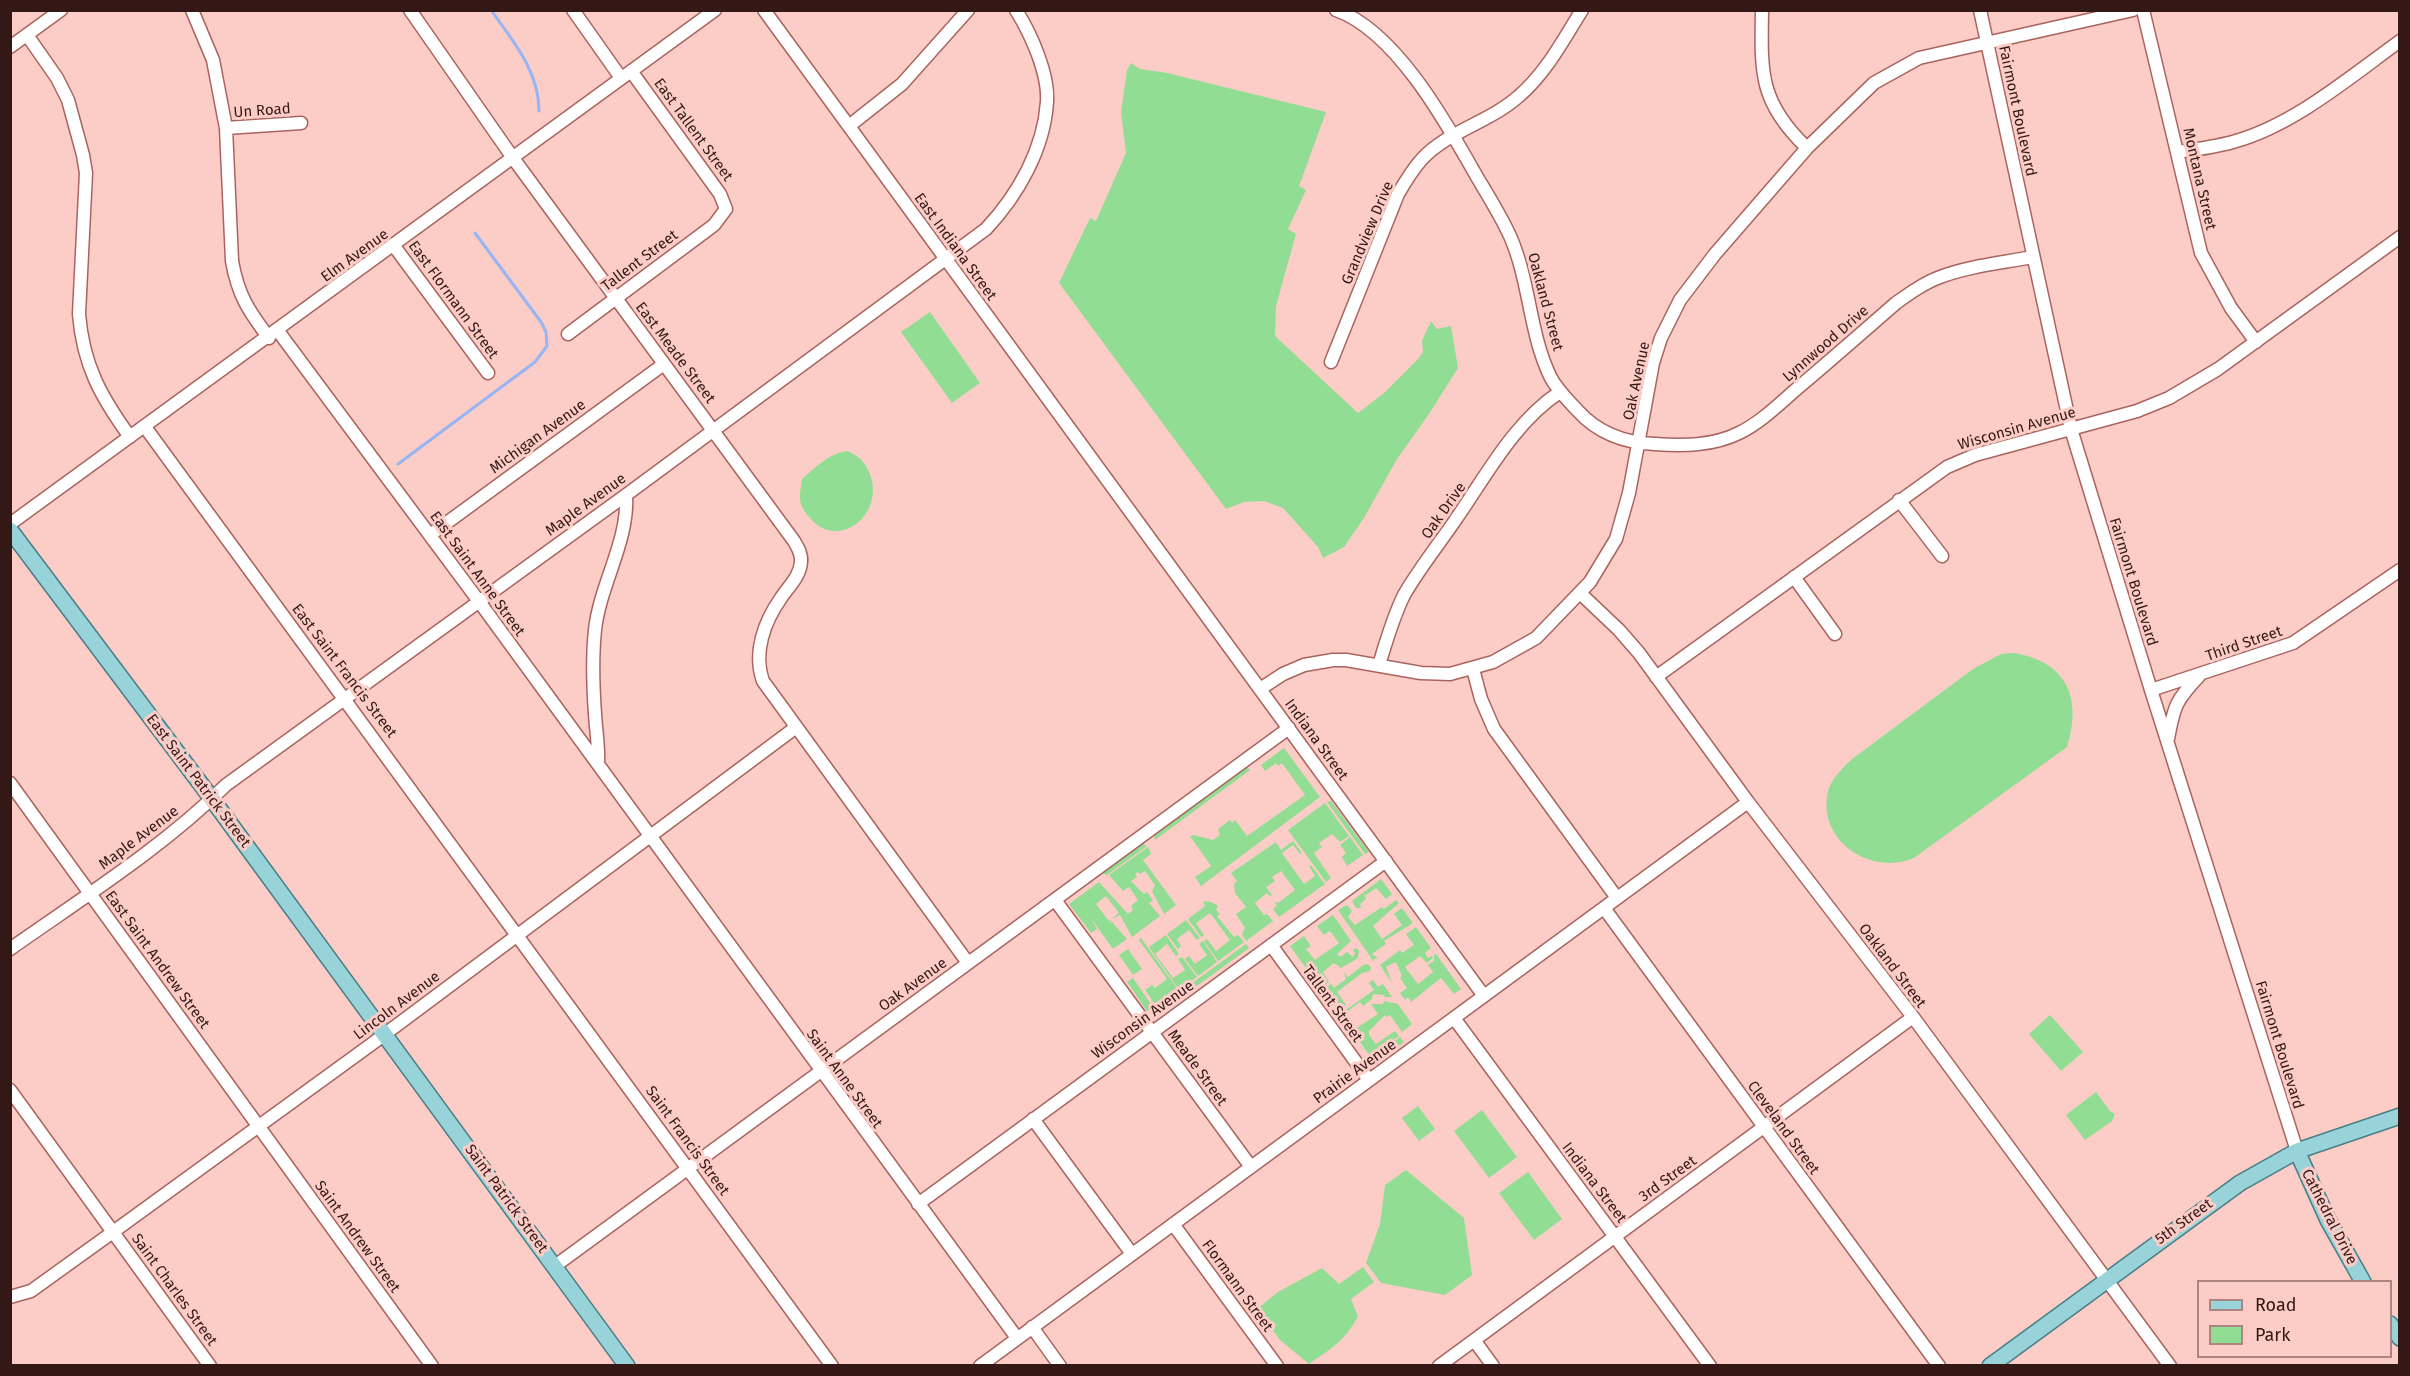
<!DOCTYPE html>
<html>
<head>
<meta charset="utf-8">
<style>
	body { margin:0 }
	#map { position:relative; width:2410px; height:1376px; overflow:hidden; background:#fcccc7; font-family:"Fira Sans",sans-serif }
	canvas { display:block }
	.frame { position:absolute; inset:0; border:12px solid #341816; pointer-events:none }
	.legend { position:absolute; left:2197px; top:1280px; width:195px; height:78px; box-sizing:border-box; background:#fcccc7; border:2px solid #ac8480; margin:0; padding:8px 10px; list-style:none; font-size:18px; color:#341816 }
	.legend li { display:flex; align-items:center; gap:12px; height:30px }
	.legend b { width:30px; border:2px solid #ac8480 }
</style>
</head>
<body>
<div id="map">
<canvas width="2410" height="1376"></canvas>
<div class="frame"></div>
<ul class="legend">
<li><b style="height:8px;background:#98d3da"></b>Road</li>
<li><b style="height:16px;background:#92dd94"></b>Park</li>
</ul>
</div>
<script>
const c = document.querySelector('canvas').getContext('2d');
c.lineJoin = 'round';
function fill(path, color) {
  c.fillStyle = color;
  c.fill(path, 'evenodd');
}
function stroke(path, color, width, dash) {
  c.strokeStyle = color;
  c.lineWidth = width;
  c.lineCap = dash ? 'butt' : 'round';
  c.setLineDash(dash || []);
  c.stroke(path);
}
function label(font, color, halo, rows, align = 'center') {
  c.font = font + ' "Fira Sans",sans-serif';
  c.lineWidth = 6;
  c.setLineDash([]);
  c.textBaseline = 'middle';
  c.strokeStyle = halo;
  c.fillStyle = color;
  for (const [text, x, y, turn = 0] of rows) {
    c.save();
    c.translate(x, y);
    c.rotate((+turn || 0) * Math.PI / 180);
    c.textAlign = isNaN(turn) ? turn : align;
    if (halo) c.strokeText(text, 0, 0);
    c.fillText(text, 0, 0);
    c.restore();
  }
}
const green = new Path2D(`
	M1131,63L1140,69L1167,73L1326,112L1299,186L1306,190L1288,229L1296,234L1276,306L1275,336L1358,413L1384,393L1418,359L1423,352L1422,341L1431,321L1437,329L1451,326L1458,368L1429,414L1397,459L1364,518L1344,547L1323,558L1318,547L1283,508L1264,501L1244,502L1226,509L1059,283L1090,218L1096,221L1126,153L1121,112L1127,70Z
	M930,312L980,383L952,403L901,332Z
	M847,451C860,456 866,463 871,477C883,516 838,551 810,518C804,511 800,506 800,497C800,491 801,485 802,479C816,467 828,454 847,451Z
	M2013,653C2066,661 2083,697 2067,747L1914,858C1869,877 1814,838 1829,788C1833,777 1844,767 1852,759L1973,669L2001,654Z
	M1284,748L1320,797L1201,886L1195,877L1211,866L1190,836L1194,835L1213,840L1220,835L1218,829L1230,820L1232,823L1235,820L1247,836L1305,795L1282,763L1278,766L1276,763L1265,771L1261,765Z
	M1246,766L1250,770L1155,840L1154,834Z
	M1331,801L1369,852L1365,854L1327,802Z
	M1325,803L1349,836L1340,842L1332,834L1319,843L1322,847L1314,853L1331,878L1326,882L1288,830Z
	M1350,837L1363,855L1347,866L1342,857L1346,853L1340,845Z
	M1293,841L1302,853L1300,854L1293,845L1282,853L1304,884L1315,876L1309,866L1311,865L1325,884L1279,917L1273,909L1277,906L1274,902L1278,903L1295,890L1281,871L1272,877L1275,881L1266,887L1272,895L1270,896L1267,893L1255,903L1264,915L1267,914L1273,921L1246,941L1242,934L1245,928L1236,914L1246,907L1235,893L1234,884L1237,881L1231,873L1276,842L1281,850Z
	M1142,843L1147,846L1107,875L1102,873Z
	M1148,847L1151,854L1143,860L1176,905L1164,914L1152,891L1155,885L1145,871L1140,874L1138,872L1135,874L1137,877L1131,881L1144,894L1147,892L1153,900L1149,903L1160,916L1132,937L1120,915L1112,919L1119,913L1106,896L1096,904L1109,921L1112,920L1109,923L1112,922L1127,939L1113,949L1090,917L1097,929L1091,933L1069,904L1099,882L1128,914L1133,910L1131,906L1138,900L1129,887L1123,891L1109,875Z
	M1381,879L1392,894L1386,899L1376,888L1366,895L1364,894L1366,899L1360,904L1361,908H1356L1352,901Z
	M1396,900L1399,903L1373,926L1382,939L1402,925L1394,914L1402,908L1413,923L1384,941L1386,944L1372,954L1378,958L1374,959V962L1338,910L1347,905L1352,911L1348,917L1355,925L1382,907L1384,909Z
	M1203,901L1211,902L1218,906L1216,910L1220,914L1217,916L1234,937L1238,935L1244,942L1218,961L1204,941L1207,939L1216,951L1230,940L1210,913L1196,923L1204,935L1201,937L1188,919L1205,906Z
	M1333,915L1351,941L1337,954L1340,957L1347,952L1353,957L1355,953L1353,950L1355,948L1359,950L1358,958L1341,968L1334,963L1323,972L1329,982L1321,989L1290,946L1304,936L1311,946L1306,949L1315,960L1339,943L1330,931L1324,935L1317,926Z
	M1186,920L1200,938L1197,940L1189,930L1177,939L1181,946L1178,949L1167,934Z
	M1416,927L1431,948L1425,953L1428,958L1432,956L1433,958L1427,963L1420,956L1405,967L1418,984L1433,972L1428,965L1434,961V955L1436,954L1461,989L1454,994L1441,978L1411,1002L1408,997L1405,1000L1400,993L1407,988L1400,978L1402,976L1396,962L1386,967L1392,983L1380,965L1400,950L1402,953L1414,945L1406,934Z
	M1166,935L1179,954L1176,956L1167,944L1155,954L1173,978L1185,970L1178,959L1182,957L1197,977L1179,990L1149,947Z
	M1141,938L1178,990L1156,1006L1145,990L1152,985L1155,988L1167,979L1139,940Z
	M1203,941L1217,962L1198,976L1185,959L1189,956L1195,964L1207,955L1199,944Z
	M1246,944L1249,948L1161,1012L1158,1008Z
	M1128,949L1142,969L1133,975L1119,955Z
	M1368,964L1371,968L1370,971L1362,973L1337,992L1346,1005L1338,1011L1323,990L1331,984L1334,988L1346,979L1344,972L1348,977L1363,965Z
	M1133,978L1153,1007L1147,1011L1127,982Z
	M1373,980L1378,987L1383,984L1392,997H1385L1384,995L1373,994L1372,999L1363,1006L1360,1002L1341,1016L1340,1014L1374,990L1369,983Z
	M1384,1001L1398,1004L1412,1024L1402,1032L1390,1015L1387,1017L1385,1015L1369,1031V1035L1376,1044L1395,1031L1399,1036L1370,1056L1352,1031L1378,1014L1371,1004H1383Z
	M2050,1015L2083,1052L2061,1071L2029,1034Z
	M1400,1037L1404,1042L1376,1063L1372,1057Z
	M2096,1092L2110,1111L2115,1114L2112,1121L2085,1140L2066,1115Z
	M1418,1106L1435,1129L1419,1141L1402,1118Z
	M1482,1110L1517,1157L1489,1178L1454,1131Z
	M1406,1170L1464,1218L1472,1275L1445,1295L1381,1283L1366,1263L1380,1224L1385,1185Z
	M1528,1172L1562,1219L1534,1240L1499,1193Z
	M1363,1267L1374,1282L1351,1299L1358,1316C1346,1340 1331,1349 1309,1364L1280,1340L1257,1309L1278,1292L1322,1268L1339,1284Z`);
const stream = new Path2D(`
	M491,10C513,41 539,71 539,111
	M398,464L535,362L547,346L546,332L541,322L475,233`);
const minor = new Path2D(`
	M192,10L213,60L226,128L232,261C238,295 248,310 269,338
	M410,10L513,158L794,541C798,548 802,554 801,562C800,577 788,587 781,598C764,622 753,653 763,681L968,963
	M573,10L621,78
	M764,10L1484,996
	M1336,10C1396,31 1447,124 1477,177C1489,197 1501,216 1510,236C1530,281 1529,332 1550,376C1556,389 1568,400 1578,411C1598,433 1626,443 1655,444C1683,446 1713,446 1739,433C1762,422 1781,402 1800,386C1832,359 1864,331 1896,303C1910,293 1924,283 1940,277C1969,266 2002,263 2032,257
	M1762,10C1761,73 1759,102 1807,148
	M1980,10L2071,429L2151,690L2297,1151
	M2143,10L2201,253L2231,308L2256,342
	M27,35L57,78L68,100L83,155L86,173L79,314C83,365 101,397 130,437
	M10,47L61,10
	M849,126L902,84L968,10
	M226,128L301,123
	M2178,152C2197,149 2217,147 2236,141C2295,124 2350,77 2400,41
	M394,246L488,373
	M278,331L478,600L1017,1338
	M568,334L714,225L726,209L720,194L631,71
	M1331,362L1398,194C1405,182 1412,170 1422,159C1448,131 1490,122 1519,96C1546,73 1563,40 1582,10
	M145,427L832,1366
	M1899,500L1942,556
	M10,524L715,10
	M430,535L664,364
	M1794,577L1835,634
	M1580,593L1619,630L1639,653L1748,802L1913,1017L2170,1366
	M1379,665C1386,642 1393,617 1404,595C1419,569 1439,544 1456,519C1486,476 1515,421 1560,392
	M1473,669L1481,699L1494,729L1617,898
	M1656,677L1947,467L1975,455L2137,411L2169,398L2218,369L2400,237
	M1260,689L1283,674L1304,665L1333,660H1346L1421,673L1450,674L1493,662L1536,638L1590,582L1616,539L1629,493L1653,363L1661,338L1680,300L1715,254L1807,148L1874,83L1919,58L2133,10
	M2151,690L2293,643L2400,570
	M2168,739C2174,706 2176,700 2199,676
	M598,764C599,747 596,731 595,714C593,686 592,658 595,630C600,584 629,541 626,495
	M10,783L432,1366
	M1055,900L1251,1167
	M1604,908L1939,1366
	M1271,945L1369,1080
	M10,949C84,897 162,848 226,785L626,495L986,229C1018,195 1044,149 1047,102C1049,74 1031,34 1016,10
	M1454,1018L1710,1366
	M10,1090L210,1366
	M1033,1119L1132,1254
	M918,1204L1386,861
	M1173,1224L1277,1366
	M555,1266L1289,728
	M10,1297L31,1291L113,1232L369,1046L795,728
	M1032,1327L1060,1366
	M1474,1340L1493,1366
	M980,1366L1748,802
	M1439,1366L1913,1017`);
const major = new Path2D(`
	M10,530L212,799L627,1366
	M2297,1151L2328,1220L2363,1282
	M2390,1324L2400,1338
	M1990,1366L2240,1183L2297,1151L2400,1116`);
const streetNames = [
	["Un Road",262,111,-4],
	["Fairmont Boulevard",2017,111,78],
	["East Tallent Street",693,130,54],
	["Montana Street",2199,179,77],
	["Grandview Drive",1368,233,-67],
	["East Indiana Street",955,247,54],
	["Elm Avenue",355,256,-36],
	["Tallent Street",640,261,-37],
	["East Flormann Street",453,300,54],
	["Oakland Street",1545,302,75],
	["Lynnwood Drive",1826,344,-41],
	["East Meade Street",675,353,53],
	["Oak Avenue",1637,381,-78],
	["Wisconsin Avenue",2017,429,-16],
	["Michigan Avenue",538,437,-36],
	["Maple Avenue",586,505,-36],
	["Oak Drive",1444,511,-55],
	["East Saint Anne Street",477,574,54],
	["Fairmont Boulevard",2133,582,73],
	["Third Street",2244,644,-19],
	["East Saint Francis Street",344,671,53],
	["Indiana Street",1316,740,54],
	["East Saint Patrick Street",198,781,53],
	["Maple Avenue",139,838,-37],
	["East Saint Andrew Street",157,960,54],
	["Oakland Street",1892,966,53],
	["Oak Avenue",913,985,-36],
	["Tallent Street",1332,1004,54],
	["Lincoln Avenue",397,1006,-37],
	["Wisconsin Avenue",1143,1020,-36],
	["Fairmont Boulevard",2279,1045,73],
	["Meade Street",1197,1068,54],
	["Prairie Avenue",1355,1072,-36],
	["Saint Anne Street",844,1079,54],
	["Cleveland Street",1783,1128,54],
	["Saint Francis Street",687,1141,54],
	["3rd Street",1668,1179,-36],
	["Indiana Street",1594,1183,53],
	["Saint Patrick Street",506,1199,54],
	["Cathedral Drive",2329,1217,63],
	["5th Street",2184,1222,-36],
	["Saint Andrew Street",357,1237,54],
	["Flormann Street",1237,1286,54],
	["Saint Charles Street",174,1290,54]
];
fill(green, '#92dd94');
stroke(stream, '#97b4f4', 3);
stroke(minor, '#aa645e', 15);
stroke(major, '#487f85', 18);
stroke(minor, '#fff', 12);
stroke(major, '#98d3da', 15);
label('15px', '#341816', '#fcccc7', streetNames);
</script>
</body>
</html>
